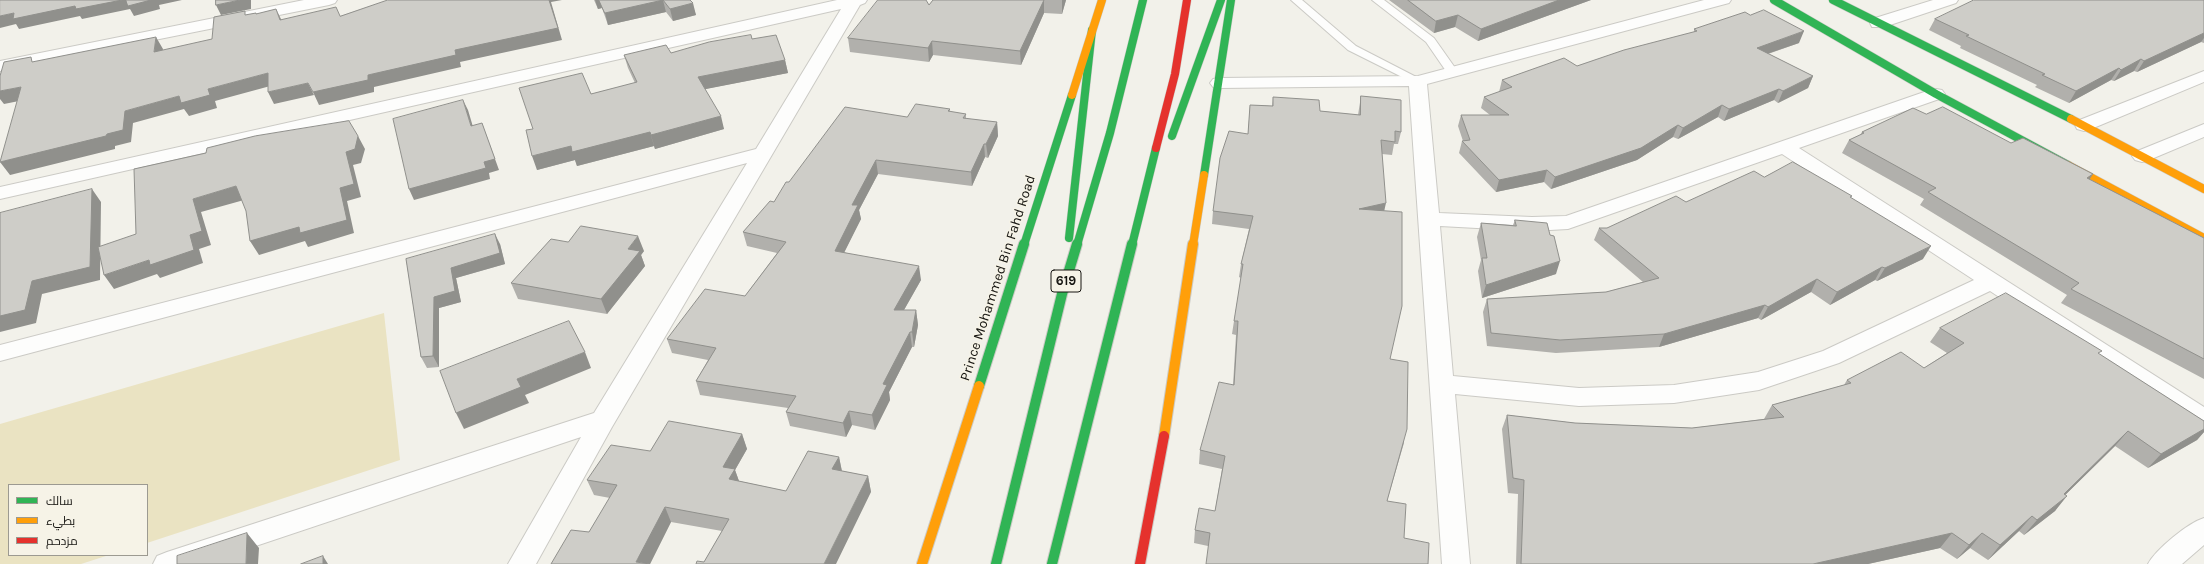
<!DOCTYPE html>
<html>
<head>
<meta charset="utf-8">
<style>
	body { margin:0 }
	#map { position:relative; width:2204px; height:564px; overflow:hidden; background:#f2f1ea; font-family:Karla,Cairo,sans-serif }
	canvas { display:block }
	.legend { position:absolute; left:8px; top:484px; width:140px; height:72px; box-sizing:border-box; background:#f6f3e7; border:1px solid #9c9a91; margin:0; padding:5px 7px; list-style:none; font-size:12px; color:#161511 }
	.legend li { display:flex; align-items:center; gap:8px; height:20px }
	.legend b { width:20px; border:1px solid #9c9a91 }
</style>
</head>
<body>
<div id="map">
<canvas width="2204" height="564"></canvas>
<ul class="legend">
<li><b style="height:5px;background:#30b455"></b>سالك</li>
<li><b style="height:5px;background:#ff9f0a"></b>بطيء</li>
<li><b style="height:5px;background:#e5322d"></b>مزدحم</li>
</ul>
</div>
<script>
const c = document.querySelector('canvas').getContext('2d');
c.lineJoin = 'round';
function fill(path, color) {
  c.fillStyle = color;
  c.fill(path, 'evenodd');
}
function stroke(path, color, width, dash) {
  c.strokeStyle = color;
  c.lineWidth = width;
  c.lineCap = dash ? 'butt' : 'round';
  c.setLineDash(dash || []);
  c.stroke(path);
}
function label(font, color, halo, rows, align = 'center') {
  c.font = font + ' Karla,sans-serif';
  c.lineWidth = 3;
  c.setLineDash([]);
  c.textBaseline = 'middle';
  c.strokeStyle = halo;
  c.fillStyle = color;
  for (const [text, x, y, turn = 0] of rows) {
    c.save();
    c.translate(x, y);
    c.rotate((+turn || 0) * Math.PI / 180);
    c.textAlign = isNaN(turn) ? turn : align;
    if (halo) c.strokeText(text, 0, 0);
    c.fillText(text, 0, 0);
    c.restore();
  }
}
const green = new Path2D(`
	M384,313L400,460L147,543V485H9V555H109L81,564H0V424Z`);
const lane = new Path2D(`
	M1291,0H1302L1356,46L1424,81L1418,84L1414,83L1348,50Z
	M1372,0H1384L1434,38L1458,72L1456,74H1448L1426,42Z`);
const street = new Path2D(`
	M304,0H337L335,3L329,5L0,71V61Z
	M837,0H867L865,3L860,5L612,427L536,564H508L581,437L202,564H153L157,556L167,552L594,413L747,163L0,361V345L756,149L841,9L0,199V187Z
	M1704,0H1731L1729,3L1427,84L1439,213L1532,217L1566,216L1930,90L1936,89L1942,90L1945,94L1942,98L1799,148L2204,407V428L2195,426L1990,291L1839,363L1759,390L1674,403L1579,406L1455,394L1470,564H1442L1409,86L1219,88L1213,87L1210,83L1213,79L1219,78L1418,76ZM1782,154L1974,280L1823,351L1758,372L1674,385L1579,388L1453,376L1440,226L1532,231L1568,229Z
	M1933,0H1958L1956,3L1884,27H1872L1870,23L1872,19Z
	M2204,71V82L2091,129L2084,131L2077,129L2075,125L2077,121Z
	M2204,124V137L2149,160L2142,162L2135,160L2132,156L2135,152Z
	M2204,518V545L2182,564H2148C2156,549 2188,523 2204,518Z`);
const fastFar1 = new Path2D(`
	M1774,0L1936,94L2068,165
	M1833,0L2071,119
	M1172,136L1221,0
	M1204,175L1231,0
	M1069,238L1092,30
	M1024,245L1072,95
	M1077,245L1110,133L1143,0
	M1132,245L1156,148`);
const fast = new Path2D(`
	M979,386L1024,244
	M996,564L1062,294L1077,244
	M1052,564L1132,244`);
const slowFar1 = new Path2D(`
	M1072,95L1102,0
	M2071,119L2204,189
	M2068,165L2204,238
	M1193,245L1204,175`);
const slow = new Path2D(`
	M1164,436L1193,244
	M922,564L979,386`);
const jamFar1 = new Path2D(`
	M1156,148L1175,74L1187,0`);
const jam = new Path2D(`
	M1140,564L1164,436`);
const wall = new Path2D(`
	M594,0H690L696,15L673,21L666,12L608,25L602,8L598,9Z
	M933,0H1066L1062,14L1044,13L1021,65L933,55L929,62L850,52L848,38L929,5Z
	M1389,0H1591L1580,4L1478,41L1455,27L1434,33Z
	M2204,0V43L2201,42L2137,72L2134,71L2114,81L2111,80L2069,103L2035,87L2037,85L1960,48L1961,46L1929,30L1935,19Z
	M1694,29L1799,43L1768,54L1813,76L1808,88L1778,103L1774,100L1724,121L1718,117L1678,139L1673,137L1637,160L1551,189L1544,182L1496,192L1459,153L1462,141H1463L1458,126L1461,115H1490L1481,108L1484,97L1499,92L1502,80L1577,66L1694,32Z
	M752,39L785,60L788,73L705,89L724,129L655,149L654,146L577,166L575,160L537,170L533,129L591,94L635,83L628,68L624,55L671,53Z
	M1361,96L1401,132L1398,144H1394L1392,155L1382,154L1390,359L1404,443L1387,501L1208,546L1194,543L1195,530L1215,511L1222,469L1199,464L1200,450L1233,385L1236,335L1232,334L1234,321L1241,278L1239,277L1241,264L1249,229L1212,224L1213,211L1248,134L1250,105L1272,106L1273,97L1320,111L1358,115Z
	M950,109V112L966,114V119L997,122L998,136L988,158L985,157L972,186L878,174L859,210L861,219L844,252L921,280L904,310H916L918,325L914,347H912L889,392L890,400L875,430L852,425L846,437L790,426L786,412L788,408L700,395L696,381L708,360L672,353L667,339L745,296L777,253L747,246L743,232L774,202L789,182L907,117Z
	M1926,114L2011,143L2090,180L2204,238V379L2061,303L2067,295L1920,205L1924,199L1842,153L1849,140L1860,135L1862,132Z
	M1764,177L1851,198L1923,259L1877,281L1875,280L1830,305L1811,292L1761,320L1758,318L1659,347L1556,353L1487,346L1483,312L1487,299L1606,292L1643,282L1594,240L1599,228H1607Z
	M1515,220L1556,274L1482,298L1478,271L1481,260L1477,237L1481,223L1513,225Z
	M568,242L644,251L641,255L645,266L607,314L518,299L511,283Z
	M500,244L505,264L456,278L461,302L439,308V367L427,368L421,357L406,259Z
	M1940,328L2099,354L2204,421V432L2197,440L2148,468L2115,446L2065,495L2055,511L2024,535L2019,531L1988,560L1970,548L1957,559L1940,548L1868,564H1516L1518,494L1508,493L1502,429L1507,415L1575,423L1692,428L1764,419L1772,405L1844,385L1847,380L1924,368L1947,353L1930,342Z
	M742,434L747,449L735,470L739,481L786,491L839,457L842,471L868,476L871,492L704,562L722,531L671,522L650,564L589,532L610,498L594,495L587,480L650,451Z`);
const shadedWall = new Path2D(`
	M122,0H182L159,5L160,9L134,16L130,9L82,19L80,16L19,29L16,24L0,28V16L14,13Z
	M240,0H251V9L221,15L216,5Z
	M549,0H562L551,2L562,40L460,62L461,67L374,87V92L319,105L313,92L368,75L455,50Z
	M595,0H599L602,8L598,9Z
	M663,0L666,12L608,25L605,13Z
	M1044,0V13L1021,65L1020,51Z
	M1062,0H1066L1062,14Z
	M1559,0H1591L1580,4L1478,41L1481,29Z
	M693,3L696,15L673,21L670,9Z
	M276,9L282,21L280,20Z
	M1458,15L1455,27L1434,33L1436,21Z
	M1804,31L1799,43L1752,59L1757,48Z
	M2204,33V38L2201,42L2137,72L2144,61Z
	M156,37L163,49L161,64L154,52Z
	M932,41L933,55L929,62L928,48Z
	M2141,59L2134,71L2114,81L2121,70Z
	M785,60L788,73L701,90L698,77Z
	M2119,68L2111,80L2069,103L2076,91Z
	M268,73L274,85L215,101L217,108L189,116L184,109L133,123L131,142L115,146V149L10,175L0,162L107,134L125,111L179,96L208,89Z
	M1813,76L1808,88L1778,103L1783,91Z
	M308,83L314,95L274,104L268,92Z
	M21,87L29,99L4,104L0,99V91Z
	M1779,89L1774,100L1724,121L1729,109Z
	M463,100L468,110L476,137L471,126Z
	M1722,105L1718,117L1678,139L1683,128Z
	M721,116L724,129L655,149L651,135Z
	M997,122L998,136L988,158L986,144Z
	M482,123L499,170L489,173L490,179L414,200L409,189L484,162Z
	M1678,125L1673,137L1637,160L1551,189L1555,177Z
	M650,132L654,146L577,166L575,160L537,170L532,156L571,146Z
	M358,136L365,149L361,163L353,165L361,197L347,201L354,233L308,247L305,241L259,255L250,241L340,188L346,152Z
	M984,144L985,157L972,186L971,172Z
	M876,160L878,174L859,210L861,219L838,265L835,251L852,205Z
	M1547,170L1544,182L1496,192L1499,180Z
	M2093,174L2084,188L2087,178Z
	M236,186L244,200L201,212L211,245L199,249L203,263L160,278L157,274L114,289L104,275L149,260L190,235L193,199Z
	M92,189L101,202L100,280L42,294L36,323L0,332V316L32,281Z
	M1386,203L1383,216L1359,209Z
	M495,234L500,244L505,264L456,278L461,302L439,308V367L433,356L434,297L451,268Z
	M638,236L644,251L641,255L645,266L607,314L601,299L628,249Z
	M1931,246L1923,259L1877,281L1885,268Z
	M1560,261L1556,274L1482,298L1486,285Z
	M919,266L921,280L896,324L894,310Z
	M1882,267L1875,280L1830,305L1837,292Z
	M1817,279L1811,292L1761,320L1768,307Z
	M1765,305L1758,318L1659,347L1664,334Z
	M916,310L918,325L914,347L912,332Z
	M910,332L912,347L889,392L890,400L875,430L872,415L883,384Z
	M585,352L591,368L525,395L529,403L464,429L456,413L517,379Z
	M849,411L852,425L846,437L843,423Z
	M2204,429V432L2197,440L2148,468L2161,454Z
	M2128,431L2115,446L2051,509L2067,496L2055,511L2024,535L2037,520Z
	M742,434L747,449L735,470L740,484L734,494L723,467Z
	M839,457L842,472L832,469Z
	M868,476L871,492L836,564H824Z
	M665,507L671,522L650,564L636,562Z
	M2032,516L2019,531L1988,560L2000,545Z
	M247,533L259,548L258,564H246Z
	M1952,533L1940,548L1868,564H1813Z
	M1982,533L1970,548L1957,559L1969,545Z
	M323,556L328,564H323Z`);
const building = new Path2D(`
	M0,0H122L76,9L75,6L13,19L14,13L0,16Z
	M126,0H151L128,6Z
	M216,0H240L216,5Z
	M388,0H549L558,28L455,50L456,55L368,75V80L313,92L308,83L268,92V73L208,89L210,95L181,103L179,96L125,111L123,130L107,134L106,136L0,162L21,87L0,91V76L4,62L31,57L32,62L156,37L154,52L212,39L214,17L245,11V15L256,13V14L276,9L280,20L336,7L340,16Z
	M599,0H690L693,3L670,9L663,0L605,13Z
	M878,0H926L929,5L933,0H1044L1020,51L932,41L928,48L848,38Z
	M1408,0H1559L1481,29L1458,15L1436,21Z
	M1974,0H2204V33L2144,61L2141,59L2121,70L2119,68L2076,91L2042,75L2045,74L1966,36L1969,35L1935,19Z
	M1764,10L1804,31L1757,48L1813,76L1783,91L1779,89L1729,109L1722,105L1683,128L1678,125L1641,148L1555,177L1547,170L1499,180L1462,141L1470,140L1461,115H1509L1484,97L1512,87L1502,80L1564,58L1577,66L1624,50L1697,31L1694,29L1745,12L1750,15Z
	M751,35L752,39L776,35L785,60L698,77L721,116L651,135L650,132L572,152L571,146L532,156L526,130L533,129L519,88L582,73L591,94L637,82L624,55L666,45L671,53L709,42Z
	M1361,96L1401,100V132L1395,131V142L1381,140L1386,203L1359,209L1402,212V306L1390,359L1408,362L1407,429L1387,501L1406,504L1404,538L1429,543L1428,564H1206L1210,533L1195,530L1199,508L1215,511L1225,456L1200,450L1219,382L1234,385L1238,321H1234L1243,264H1241L1253,216L1213,211L1220,158L1229,131L1248,134L1250,105L1273,106V97L1319,100L1320,111L1360,115Z
	M463,100L471,126L482,123L495,159L484,162L486,168L409,189L393,119Z
	M916,104L950,109L948,111L966,114L963,118L997,122L986,144H984L971,172L876,160L852,205H858L835,251L919,266L894,310H916L912,332H910L883,384L887,385L872,415L849,411L843,423L786,412L796,396L696,381L716,348L667,339L705,289L745,296L786,242L743,232L770,201L774,202L786,182H789L845,107L907,117Z
	M1943,107L2011,143L2023,138L2093,174L2087,178L2204,238V359L2071,289L2079,283L1928,192L1936,188L1849,140L1864,133L1862,132L1913,108L1926,114Z
	M349,121L358,136L355,149L346,152L354,184L340,188L347,220L300,233L299,227L250,241L246,211L236,186L193,199L202,231L190,235L194,250L150,265L149,260L104,275L98,247L136,234L134,169L206,153L207,148L255,136Z
	M1793,162L1852,196L1850,197L1931,246L1885,268L1882,267L1837,292L1817,279L1768,307L1765,305L1664,334L1560,340L1491,333L1487,299L1606,292L1659,278L1599,228H1607L1676,196L1686,202L1754,171L1764,177Z
	M92,189L90,267L32,281L25,310L0,316V213Z
	M1515,220L1547,223L1550,235L1554,236L1560,261L1486,285L1482,258H1487L1481,223L1516,226Z
	M581,226L638,236L628,249L640,251L601,299L511,283L551,239L568,242Z
	M495,234L500,253L451,268L455,291L434,297L433,356L421,357L406,259Z
	M2006,293L2102,351L2098,353L2204,421V429L2161,454L2128,431L2064,494L2067,496L2037,520L2032,516L2000,545L1982,533L1969,545L1952,533L1813,564H1521L1524,480L1513,478L1507,415L1575,423L1692,428L1784,417L1772,405L1851,383L1847,380L1901,352L1924,368L1964,343L1940,328Z
	M569,321L585,352L517,379L521,387L456,413L440,371Z
	M669,421L742,434L723,467L735,469L729,479L786,491L808,451L839,457L832,469L868,476L824,564H696L697,561L704,562L729,519L665,507L636,562L650,564H551L571,530L589,532L617,485L587,480L611,445L650,451Z
	M247,533L246,564H177V556Z
	M323,556V564H301Z`);
const shields = [
	[1066,281,30]
];
const shieldNames = [
	["619",1066,281]
];
const streetNames = [
	["Prince Mohammed Bin Fahd Road",998,278,-72]
];
fill(green, '#eae3c2');
stroke(lane, '#cbcac5', 2);
stroke(street, '#cbcac5', 2);
stroke(fastFar1, '#cbcac5', 9);
stroke(fast, '#cbcac5', 12);
stroke(slowFar1, '#cbcac5', 9);
stroke(slow, '#cbcac5', 12);
stroke(jamFar1, '#cbcac5', 9);
stroke(jam, '#cbcac5', 12);
fill(lane, '#fdfdfc');
fill(street, '#fdfdfc');
stroke(fastFar1, '#30b455', 8);
stroke(fast, '#30b455', 10);
stroke(slowFar1, '#ff9f0a', 8);
stroke(slow, '#ff9f0a', 10);
stroke(jamFar1, '#e5322d', 8);
stroke(jam, '#e5322d', 10);
fill(wall, '#b1b0ac');
fill(shadedWall, '#90908c');
fill(building, '#cecdc8');
stroke(building, '#90908c', 1);
for (const [x, y, w] of shields) {
  const box = new Path2D();
  box.roundRect(x - w / 2, y - 11, w, 22, 3);
  c.fillStyle = '#f6f3e7';
  c.fill(box);
  stroke(box, '#161511', 1);
}
label('bold 13px', '#161511', null, shieldNames);
label('14px', '#161511', '#f6f3e7', streetNames);
</script>
</body>
</html>
